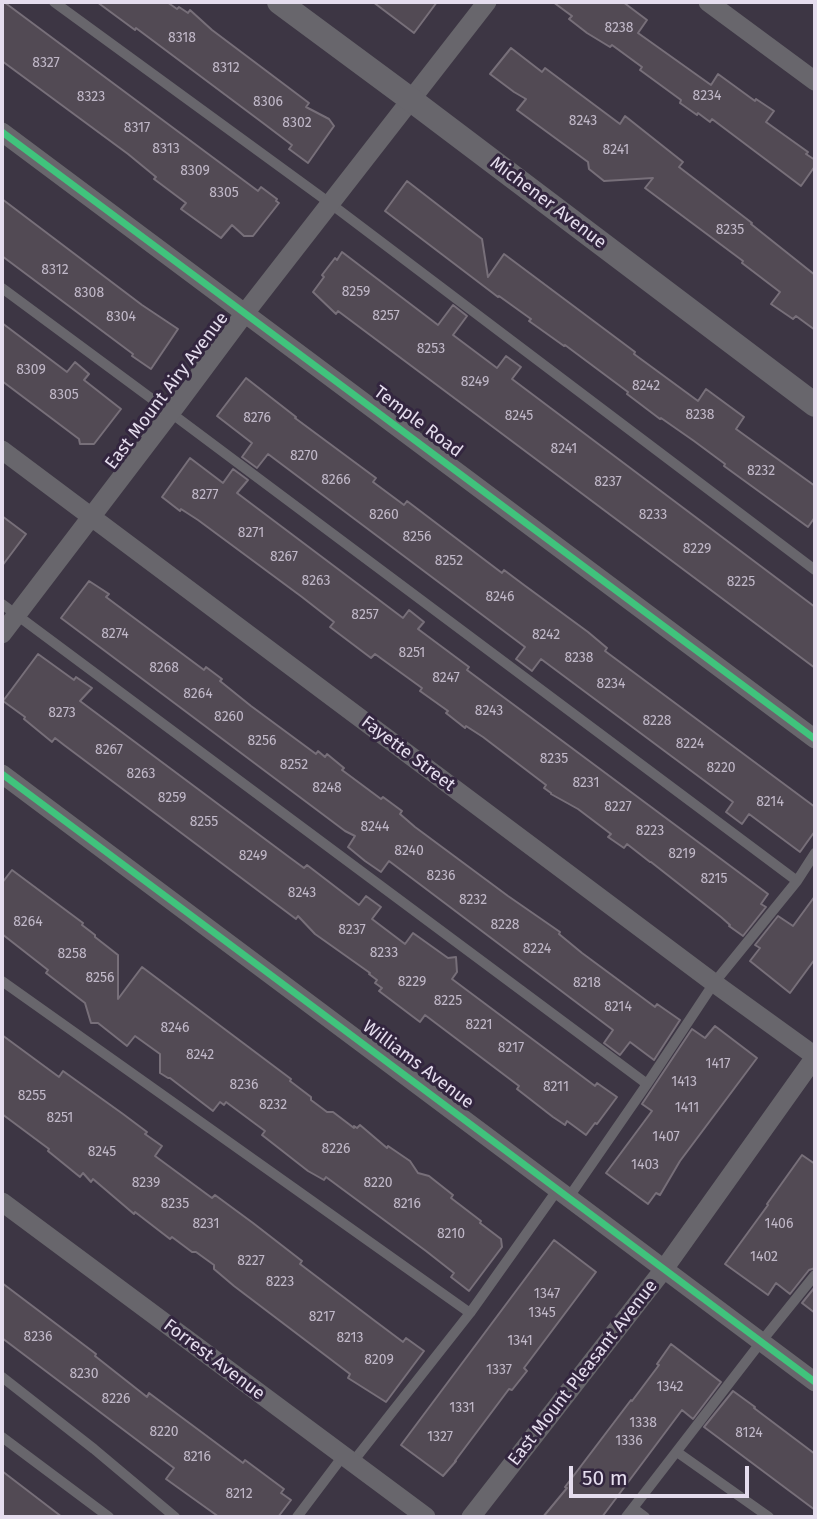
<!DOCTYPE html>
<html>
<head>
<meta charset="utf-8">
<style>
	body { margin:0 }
	#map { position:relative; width:817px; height:1519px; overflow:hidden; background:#3d3644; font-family:"Fira Sans",sans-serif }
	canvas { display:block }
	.frame { position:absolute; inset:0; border:4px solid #e5ddee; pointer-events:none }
	.scale { position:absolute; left:569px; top:1466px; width:180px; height:32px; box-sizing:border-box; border:4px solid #e5ddee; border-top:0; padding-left:9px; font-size:21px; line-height:24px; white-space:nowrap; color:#e5ddee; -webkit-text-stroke:5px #33263f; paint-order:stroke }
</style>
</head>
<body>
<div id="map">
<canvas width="817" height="1519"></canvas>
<div class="frame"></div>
<div class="scale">50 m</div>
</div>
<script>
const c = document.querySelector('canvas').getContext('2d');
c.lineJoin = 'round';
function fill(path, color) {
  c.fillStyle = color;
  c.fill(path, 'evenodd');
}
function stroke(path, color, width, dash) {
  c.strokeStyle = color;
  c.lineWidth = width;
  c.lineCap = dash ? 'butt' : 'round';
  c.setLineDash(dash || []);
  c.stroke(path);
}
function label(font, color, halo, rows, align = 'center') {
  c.font = font + ' "Fira Sans",sans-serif';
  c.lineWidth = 6;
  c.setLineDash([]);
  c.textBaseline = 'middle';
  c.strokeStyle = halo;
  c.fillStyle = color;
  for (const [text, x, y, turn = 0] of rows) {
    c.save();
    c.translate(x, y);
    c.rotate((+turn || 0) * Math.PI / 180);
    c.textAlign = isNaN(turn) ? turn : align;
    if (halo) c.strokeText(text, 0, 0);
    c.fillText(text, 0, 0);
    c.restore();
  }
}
const building = new Path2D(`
	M2,2H4L258,191L261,187L277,199L276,201L279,203L253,236H244L232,225L221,238L181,209L186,203L154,179L156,177L128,154L2,61Z
	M97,2H167L177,9L179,7L188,13L190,10L212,30L309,103L306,107L329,119L334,126L308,163L289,149L292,145L263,123L136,28L135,30Z
	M373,2H437L414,33Z
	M553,2H623L647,20L638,33L711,85L718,74L755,101L756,99L774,111L766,122L808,152L806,154L815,160V166L801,186L712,119L710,122L698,113L697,115L680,103L681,100L640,70L642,67L612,45L610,47L587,33L569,19L572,16Z
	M511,48L542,72L545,68L620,124L625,116L683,162L679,167L752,223L751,224L815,275V330L796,316L793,319L771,304L780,292L742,263L743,261L645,188L653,178L604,181L589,169L588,162L517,110L526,99L514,92L490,74Z
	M407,181L482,239L488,277L504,254L619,340L635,352L634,354L698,401L706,389L744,417L736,429L815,486V517L808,527L724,466L725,464L694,441L661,418L660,419L627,394L628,392L565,345L564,346L529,321L531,319L499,296L498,297L385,211Z
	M2,199L142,305L178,329L151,369L132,356L133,354L2,256Z
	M342,252L438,325L453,305L467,316L453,335L497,368L506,356L521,367L512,379L815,607V668L338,311L336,314L313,292L324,277L322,275L335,258L337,260Z
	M2,323L67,372L75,362L89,374L84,380L121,409L94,444H80L79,439L2,381Z
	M246,378L296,417L295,418L376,478L373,482L404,505L407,501L502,573L504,570L524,585L588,632L607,648L605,651L815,807V831L800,852L749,814L742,824L726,812L733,802L541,659L532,671L516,659L525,647L268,454L257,468L242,457L252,443L217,416Z
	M190,458L223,483L233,469L248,480L237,493L403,618L409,610L424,622L418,629L469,667L467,670L768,894L761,904L766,907L743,936L729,926L730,925L721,917L651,862H650L627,844L624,848L608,837L611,834L578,809L551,794V793L544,788L546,785L483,737L466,726L465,728L446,713L448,711L420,691L422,688L375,654L371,658L330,627L334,622L302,597L198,520L181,509L180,511L162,497Z
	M2,516L26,534L2,566Z
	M89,581L109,594L106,597L204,670L206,667L222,679L220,681L251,706L316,754L318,751L325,757L327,754L344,768L342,770L381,799L383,797L402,811L400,814L415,827L508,896L560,932L559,934L582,953L655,1007L657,1004L680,1020L654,1060L630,1042L620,1055L604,1043L613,1030L389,861L381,872L365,861L348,847L355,836L345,831L61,618Z
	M38,654L74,680L76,677L92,688L80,701L289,857L304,868L307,865L359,905L366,896L381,907L372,919L405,944L413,933L448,958L456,957L457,972L452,979L595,1086L597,1083L617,1097L597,1124L595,1123L586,1135L567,1121L565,1125L553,1117L517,1089L519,1086L425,1015L420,1022L379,991L382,988L375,983L377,980L369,974L370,973L315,934L298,916L296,919L64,745L55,738L52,742L24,719L25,717L3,701Z
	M12,870L83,923L82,925L95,935V937L118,955V999L142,967L291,1079L290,1081L311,1097V1100L327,1112H333L354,1128V1126L357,1128L360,1125L387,1148L388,1146L410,1161L418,1173L429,1176L453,1195L451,1198L481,1221L480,1223L501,1239L502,1247L469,1291L451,1277L454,1273L426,1251L326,1177L324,1180L308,1171L262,1135L265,1131L226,1102L224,1105L220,1102L213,1111L170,1078H168L160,1073V1054L135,1036L127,1046L98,1023H91L85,1003L46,973L48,970L2,934V883Z
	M815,896V959L790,993L750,961L760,948L755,945L778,916L793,926Z
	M715,1026L757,1058L680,1161L660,1195L656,1193L648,1204L606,1173L652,1111L642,1104L692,1029L705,1038Z
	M2,1035L59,1077L63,1071L123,1114L147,1132L145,1134L162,1146L155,1156L212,1198L215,1195L253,1223L302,1261L300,1264L375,1321L403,1342L406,1338L424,1351L386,1402L348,1378L350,1374L234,1286L214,1269V1265L196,1252H192L172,1237L170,1239L135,1212L134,1214L93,1179L91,1182L83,1173L80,1177L48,1151L49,1149L2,1114Z
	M802,1155L815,1164V1268L809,1270L790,1294L776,1283L768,1295L725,1264L768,1205L767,1204Z
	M554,1240L596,1272L524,1368L527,1371L512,1390L509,1389L455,1461H456L443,1476L401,1445Z
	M2,1283L96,1354L95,1356L147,1397L149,1393L243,1463L245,1460L284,1489L281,1493L291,1500L278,1517H219L166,1479L174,1468L2,1338Z
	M815,1287V1313L802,1303Z
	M671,1344L721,1382L693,1419L682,1410L602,1517H543L567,1488L565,1487L631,1400L632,1401L659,1365L657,1364Z
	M733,1391L755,1407L754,1408L815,1454V1510L704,1427Z
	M2,1471L62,1517H2Z`);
const service = new Path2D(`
	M54,2L331,204L815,570
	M2,288L171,413L797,881L815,853
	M2,604L647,1084L714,983L797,881
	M2,981L470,1313
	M569,1197L647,1084
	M2,1377L94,1449L175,1517
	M2,1437L109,1517
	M677,1452L769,1517
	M352,1463L470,1313L558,1189
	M633,1508L645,1517
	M297,1517L343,1456
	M626,1517L761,1342L815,1275`);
const minor = new Path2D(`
	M708,2L815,81
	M2,132L815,739
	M2,450L714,983L815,1056
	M2,634L178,403L245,313L487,2
	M2,774L815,1382
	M2,1202L426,1517
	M471,1517L664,1269L815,1057`);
const tertiary = new Path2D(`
	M279,2L410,99L815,405`);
const cycleway = new Path2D(`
	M2,132L815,739
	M2,774L815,1382`);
const numberNames = [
	["8238",619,28],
	["8318",182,38],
	["8327",46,63],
	["8312",226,68],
	["8234",707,96],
	["8323",91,97],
	["8306",268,102],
	["8243",583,121],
	["8302",297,123],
	["8317",137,128],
	["8313",166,149],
	["8241",616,150],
	["8309",195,171],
	["8305",224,193],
	["8235",730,230],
	["8312",55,270],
	["8259",356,292],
	["8308",89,293],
	["8257",386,316],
	["8304",121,317],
	["8253",431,349],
	["8309",31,370],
	["8249",475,382],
	["8242",646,386],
	["8305",64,395],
	["8238",700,415],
	["8245",519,416],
	["8276",257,418],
	["8241",564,449],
	["8270",304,456],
	["8232",761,471],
	["8266",336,480],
	["8237",608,482],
	["8277",205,495],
	["8260",384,515],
	["8233",653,515],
	["8271",251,533],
	["8256",417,537],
	["8229",697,549],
	["8267",284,557],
	["8252",449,561],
	["8263",316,581],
	["8225",741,582],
	["8246",500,597],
	["8257",365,615],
	["8274",115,634],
	["8242",546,635],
	["8251",412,653],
	["8238",579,658],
	["8268",164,668],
	["8247",446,678],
	["8234",611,684],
	["8264",198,694],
	["8243",489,711],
	["8273",62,713],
	["8260",229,717],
	["8228",657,721],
	["8256",262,741],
	["8224",690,744],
	["8267",109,750],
	["8235",554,759],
	["8252",294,765],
	["8220",721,768],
	["8263",141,774],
	["8231",586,783],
	["8248",327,788],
	["8259",172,798],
	["8214",770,802],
	["8227",618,807],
	["8255",204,822],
	["8244",375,827],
	["8223",650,831],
	["8240",409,851],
	["8219",682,854],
	["8249",253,856],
	["8236",441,876],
	["8215",714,879],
	["8243",302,893],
	["8232",473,900],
	["8264",28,922],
	["8228",505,925],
	["8237",352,930],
	["8224",537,949],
	["8233",384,953],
	["8258",72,954],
	["8256",100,978],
	["8229",412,982],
	["8218",587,983],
	["8225",448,1001],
	["8214",618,1007],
	["8221",479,1025],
	["8246",175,1028],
	["8217",511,1048],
	["8242",200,1055],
	["1417",718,1064],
	["1413",684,1082],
	["8236",244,1085],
	["8211",556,1087],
	["8255",32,1096],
	["8232",273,1105],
	["1411",687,1108],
	["8251",60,1118],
	["1407",666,1137],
	["8226",336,1149],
	["8245",102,1152],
	["1403",645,1165],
	["8239",146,1183],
	["8220",378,1183],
	["8235",175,1204],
	["8216",407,1204],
	["8231",206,1224],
	["1406",779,1224],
	["8210",451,1234],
	["1402",764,1257],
	["8227",251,1261],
	["8223",280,1282],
	["1347",547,1294],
	["1345",542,1313],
	["8217",322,1317],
	["8236",38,1337],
	["8213",350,1338],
	["1341",520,1341],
	["8209",379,1360],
	["1337",499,1370],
	["8230",84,1374],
	["1342",670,1387],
	["8226",116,1399],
	["1331",462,1408],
	["1338",643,1423],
	["8220",164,1432],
	["8124",749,1433],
	["1327",440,1437],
	["1336",629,1441],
	["8216",197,1457],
	["8212",239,1494]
];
const streetNames = [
	["Michener Avenue",548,203,37],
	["East Mount Airy Avenue",167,391,-53],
	["Temple Road",418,422,37],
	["Fayette Street",408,754,37],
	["Williams Avenue",418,1065,37],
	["Forrest Avenue",214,1360,37],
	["East Mount Pleasant Avenue",583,1373,-52]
];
fill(building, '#524a54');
stroke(building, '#776f79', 2);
stroke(service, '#68666c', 10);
stroke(minor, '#68666c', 19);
stroke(tertiary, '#68666c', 24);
stroke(cycleway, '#40c37c', 7);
label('14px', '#c0b8c8', null, numberNames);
label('18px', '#e5ddee', '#33263f', streetNames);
</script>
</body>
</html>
